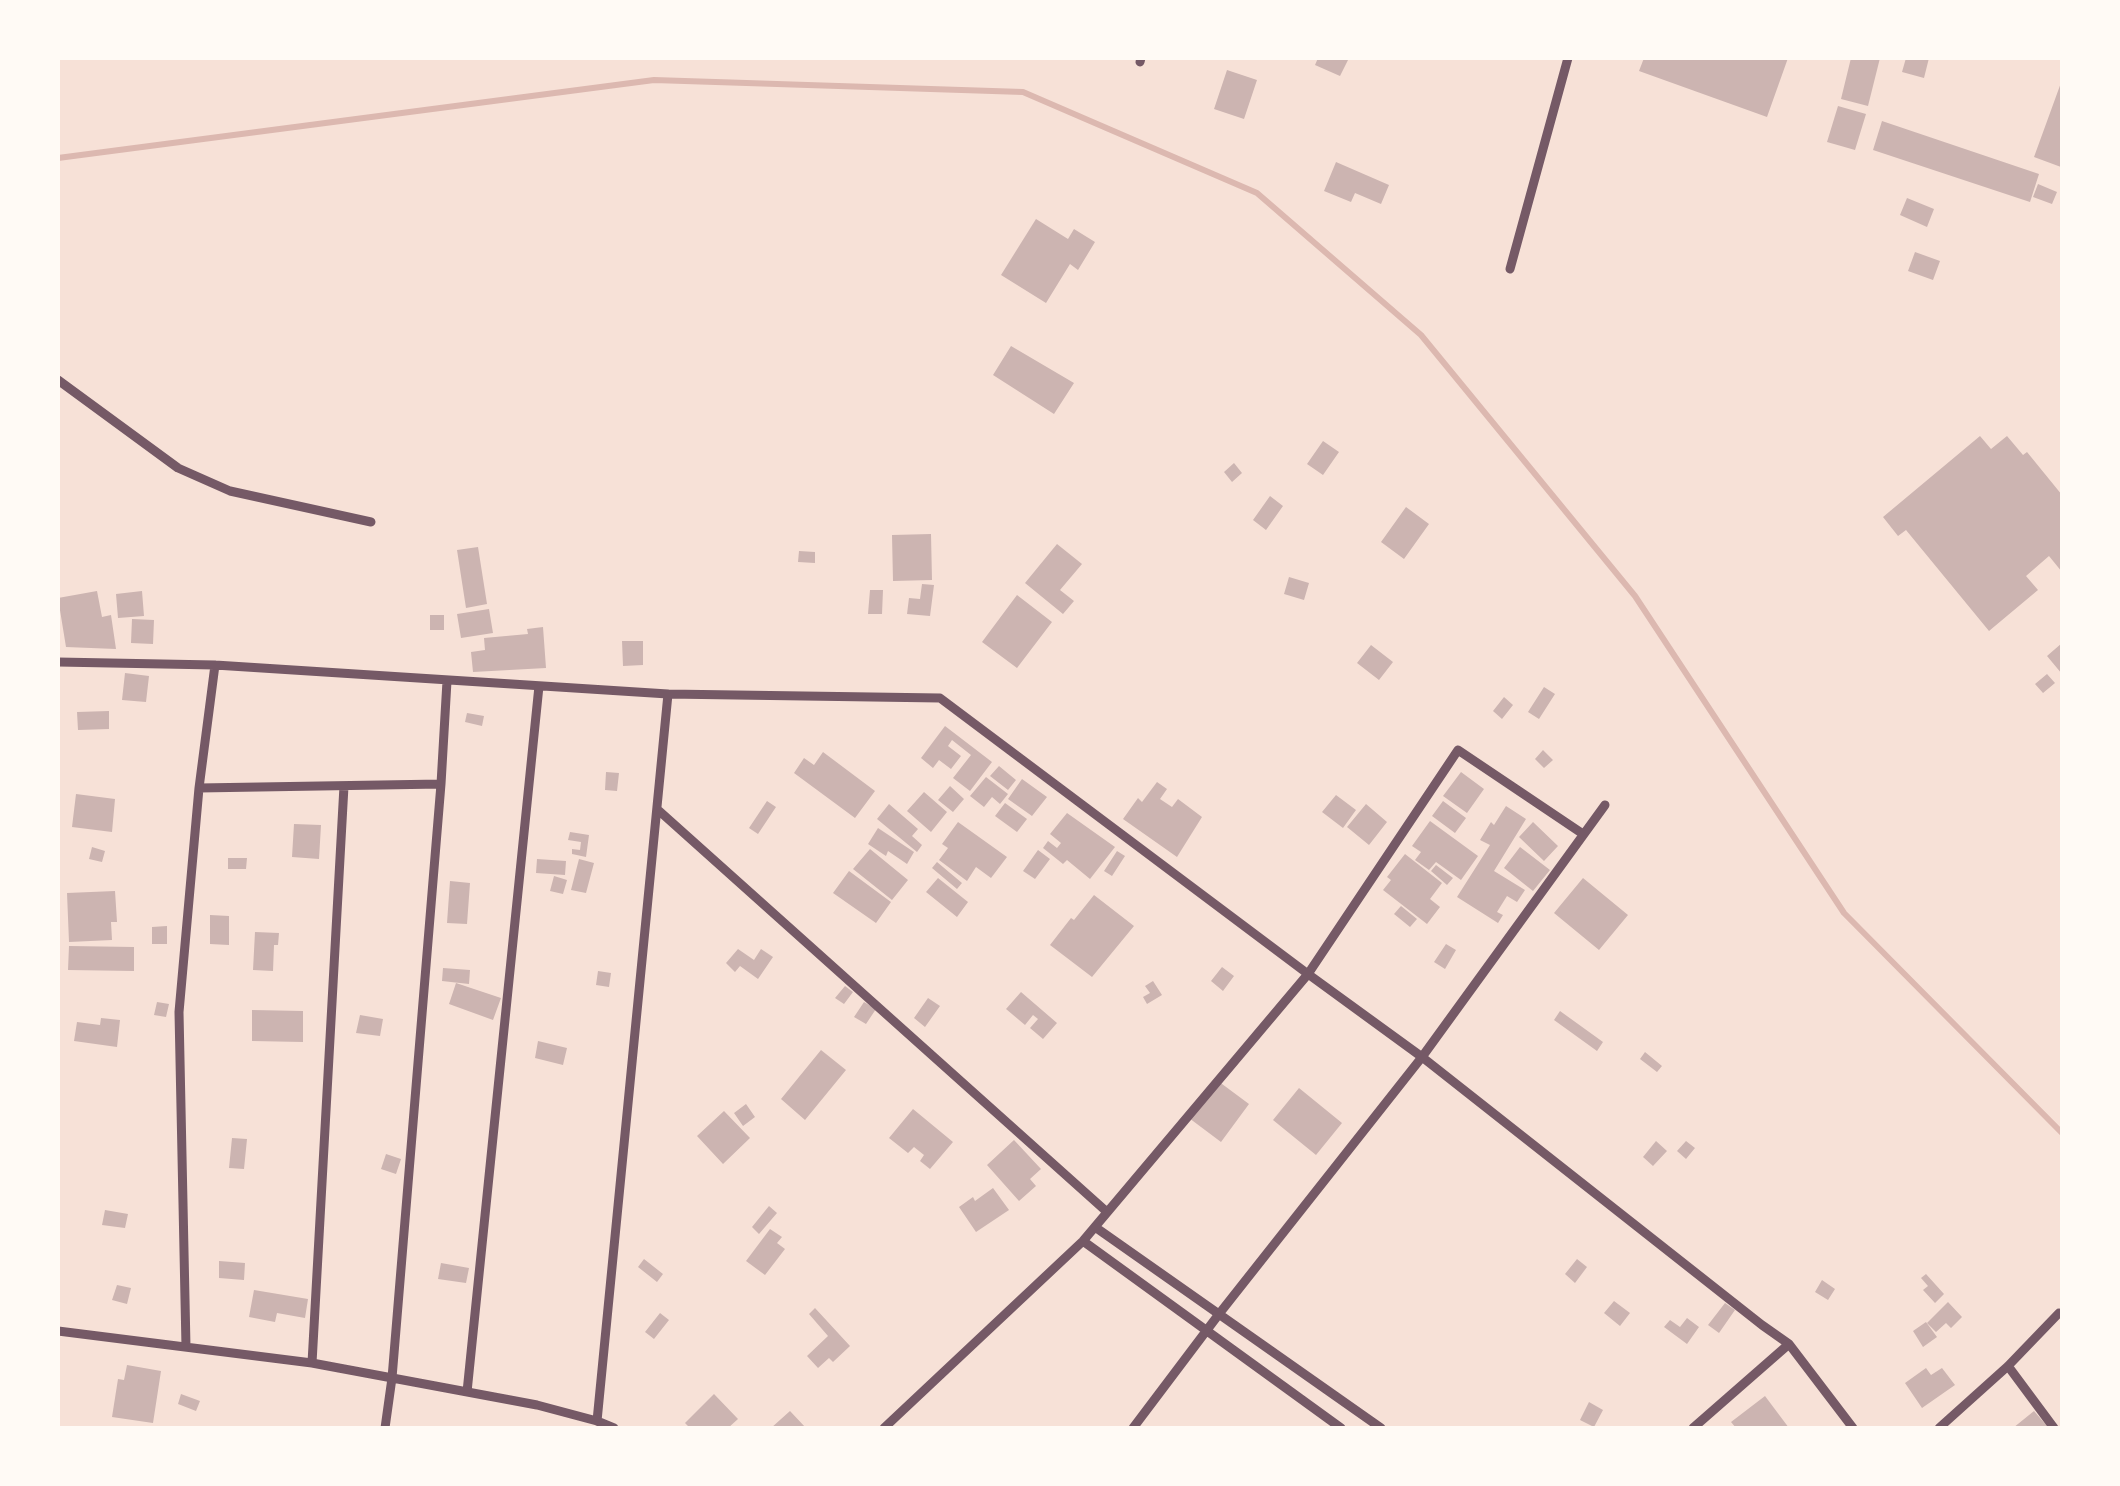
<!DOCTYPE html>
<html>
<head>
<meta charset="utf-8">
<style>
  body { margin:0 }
  #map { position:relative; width:2120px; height:1486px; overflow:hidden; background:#f7e1d7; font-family:Cabin,sans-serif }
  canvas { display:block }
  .frame { position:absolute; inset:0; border:60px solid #fffaf5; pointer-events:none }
</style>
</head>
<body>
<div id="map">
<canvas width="2120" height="1486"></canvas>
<div class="frame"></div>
</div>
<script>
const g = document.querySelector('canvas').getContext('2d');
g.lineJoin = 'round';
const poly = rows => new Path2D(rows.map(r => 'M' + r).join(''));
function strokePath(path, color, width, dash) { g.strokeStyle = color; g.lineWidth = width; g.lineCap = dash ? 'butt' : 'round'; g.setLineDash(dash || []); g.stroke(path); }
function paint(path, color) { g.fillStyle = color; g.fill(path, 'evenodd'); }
const stream = poly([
  [58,158,654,80,1023,92,1257,193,1421,335,1635,596,1844,913,2062,1133]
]);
const building = poly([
  [1318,58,1349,58,1340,76,1315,65],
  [1644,58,1788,58,1767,117,1639,71],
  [1851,58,1880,58,1868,106,1841,99],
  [1906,58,1929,58,1924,78,1902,72],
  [1227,70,1257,80,1244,119,1214,109],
  [2062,80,2062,162,2061,167,2034,157],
  [1838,106,1866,114,1855,150,1827,142],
  [1882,121,2039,174,2030,202,1873,150],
  [1336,162,1389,185,1381,204,1355,193,1351,202,1324,191],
  [2038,184,2057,192,2052,204,2033,197],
  [1907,198,1934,209,1927,227,1900,215],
  [1036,219,1068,239,1074,229,1095,242,1078,270,1070,264,1046,303,1001,275],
  [1915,252,1940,261,1933,280,1908,271],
  [1011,346,1074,383,1054,414,993,375],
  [1980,436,1991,449,2007,436,2023,455,2027,452,2062,495,2062,572,2049,556,2026,576,2038,590,1989,631,1906,530,1898,536,1883,517],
  [1323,441,1339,452,1323,475,1307,464],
  [1234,463,1242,473,1232,482,1224,472],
  [1270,496,1283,506,1266,530,1253,520],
  [1406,507,1429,524,1404,559,1381,542],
  [931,534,932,580,893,581,892,535],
  [1057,544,1082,564,1060,590,1074,601,1063,614,1025,583],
  [478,547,487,604,466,608,457,550],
  [799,551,815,552,815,563,798,562],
  [1289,577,1309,583,1304,600,1284,594],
  [922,584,934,585,930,616,907,614,909,598,920,599],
  [870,590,883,590,882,614,868,614],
  [97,591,102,617,111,615,116,649,66,647,58,598],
  [142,591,144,616,118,618,116,594],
  [1017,595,1052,622,1017,668,982,642],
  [489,609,493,633,461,638,457,614],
  [430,615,444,615,444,630,430,630],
  [132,619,154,620,153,644,131,643],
  [543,627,546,668,473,672,471,652,485,650,484,638,528,634,527,629],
  [622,641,643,641,643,665,623,666],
  [2062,643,2062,674,2047,656],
  [1371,645,1393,662,1379,680,1357,663],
  [125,673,149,676,146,702,122,700],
  [2047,674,2055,683,2043,693,2035,684],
  [1544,687,1555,694,1539,719,1528,712],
  [1504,697,1513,705,1502,719,1493,711],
  [109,711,109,729,78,730,77,712],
  [467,713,484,716,482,726,465,722],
  [945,726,992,762,970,791,953,778,971,755,952,740,948,746,961,756,951,769,939,760,933,768,921,758],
  [1543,750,1553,760,1544,768,1535,759],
  [823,752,875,791,855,818,794,773,804,758,814,765],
  [999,766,1016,780,1008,790,990,776],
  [606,772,619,773,617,791,605,790],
  [1461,772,1484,789,1467,813,1443,796],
  [986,777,1008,794,1000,804,992,797,984,807,970,796],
  [1022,779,1047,797,1032,816,1008,799],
  [1157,782,1167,789,1160,799,1172,807,1178,799,1202,817,1177,857,1123,819,1138,798,1142,802],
  [950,786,964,799,953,812,938,800],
  [924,792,947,812,931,832,907,811],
  [76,794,115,799,112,832,72,827],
  [1336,795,1356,810,1343,828,1322,812],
  [767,801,776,807,758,834,749,828],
  [1443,801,1466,818,1455,833,1432,816],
  [1005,803,1027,819,1017,832,995,816],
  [889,804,918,829,912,836,922,845,917,852,877,819],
  [1366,804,1387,822,1369,845,1347,827],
  [1506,806,1526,819,1494,871,1525,890,1517,902,1507,896,1497,912,1503,915,1498,923,1457,897,1490,845,1480,840,1491,822,1494,825],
  [1067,813,1115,847,1090,879,1067,860,1063,864,1043,848,1048,841,1057,848,1061,843,1050,834],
  [1430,821,1478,856,1461,880,1436,862,1429,870,1415,860,1421,852,1412,846],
  [958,822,1007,857,991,878,976,867,967,881,939,860,948,848,942,844],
  [1533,822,1558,846,1544,861,1519,837],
  [294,824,321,825,319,859,292,857],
  [878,828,914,852,907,864,888,851,886,856,868,844],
  [570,832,589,835,586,857,572,854,572,849,580,850,581,842,568,840],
  [92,847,105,851,102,862,89,859],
  [1520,847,1550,870,1533,891,1504,868],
  [870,849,908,880,892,900,853,869],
  [1038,850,1050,859,1035,879,1023,871],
  [1117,851,1125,856,1112,876,1104,871],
  [1405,854,1442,883,1430,899,1440,907,1427,924,1383,890,1391,880,1387,877],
  [228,858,247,858,246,869,228,869],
  [537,859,566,861,565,875,536,873],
  [579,859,594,863,586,893,571,890],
  [937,862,962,883,957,889,932,868],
  [1436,865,1453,878,1447,885,1431,871],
  [849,871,891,902,876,923,833,893],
  [554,876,567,880,563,894,550,891],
  [938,878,968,902,957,917,926,892],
  [1583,878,1628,915,1599,950,1554,913],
  [450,881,470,883,467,924,447,923],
  [115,891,117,922,111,922,112,940,69,942,67,893],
  [1094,895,1134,926,1092,977,1050,945,1071,918,1074,920],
  [1401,906,1417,919,1410,927,1394,914],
  [210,915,229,916,229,945,210,944],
  [167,926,167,944,152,944,152,927],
  [255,932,279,933,278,945,274,945,273,971,253,970],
  [1446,944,1456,950,1445,969,1434,962],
  [69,946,134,947,134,971,68,970],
  [738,949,754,960,761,949,773,957,758,979,740,966,735,972,726,963],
  [1222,967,1234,976,1223,991,1211,981],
  [443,968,470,970,469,984,442,981],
  [598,971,611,973,609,987,596,985],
  [1153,981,1162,995,1147,1004,1143,997,1150,993,1145,986],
  [456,983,501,998,493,1020,449,1004],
  [845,986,853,992,844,1004,835,998],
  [1021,992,1057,1023,1043,1039,1030,1028,1038,1019,1033,1015,1025,1025,1006,1009],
  [928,998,940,1006,925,1027,914,1018],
  [157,1002,169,1004,166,1017,154,1015],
  [864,1002,876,1009,866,1024,854,1017],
  [252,1010,303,1011,303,1042,252,1041],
  [1560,1011,1603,1042,1597,1051,1554,1020],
  [360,1015,383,1019,380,1036,356,1033],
  [101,1018,120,1020,117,1047,74,1041,77,1022,100,1025],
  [538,1041,567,1048,563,1065,535,1058],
  [821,1050,846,1070,805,1120,781,1099],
  [1645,1052,1662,1066,1657,1072,1640,1059],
  [1218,1081,1249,1104,1221,1142,1189,1118],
  [1299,1088,1342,1123,1316,1155,1273,1120],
  [746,1104,755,1117,743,1126,734,1113],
  [913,1109,953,1142,930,1169,920,1161,924,1155,914,1147,908,1153,889,1138],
  [724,1111,750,1138,723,1164,697,1136],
  [232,1138,247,1139,244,1169,229,1168],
  [1014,1140,1041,1169,1030,1179,1036,1186,1019,1201,987,1165],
  [1656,1141,1667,1151,1653,1166,1643,1157],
  [1686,1141,1695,1148,1686,1159,1677,1151],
  [386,1154,401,1159,396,1174,381,1169],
  [993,1188,1009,1210,976,1232,959,1207,973,1197,975,1201],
  [769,1206,777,1213,759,1234,752,1227],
  [105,1210,128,1214,125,1228,102,1225],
  [770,1229,782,1237,777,1243,785,1249,765,1275,746,1261],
  [644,1259,663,1274,657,1282,638,1267],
  [1577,1259,1587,1267,1575,1283,1565,1274],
  [219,1261,245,1263,244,1280,219,1278],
  [441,1263,469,1268,466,1283,438,1279],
  [1926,1274,1944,1294,1935,1303,1923,1290,1928,1286,1921,1278],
  [1822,1280,1835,1289,1828,1300,1815,1292],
  [117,1285,131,1288,127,1304,112,1300],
  [254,1290,308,1299,305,1318,277,1313,275,1322,249,1317],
  [1614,1301,1630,1313,1620,1326,1604,1313],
  [1948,1302,1962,1317,1951,1328,1946,1323,1936,1332,1927,1323],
  [1725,1303,1735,1310,1719,1333,1708,1325],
  [815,1308,850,1346,833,1362,829,1358,818,1368,807,1356,828,1336,809,1314],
  [660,1313,669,1320,654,1339,645,1332],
  [1687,1318,1699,1327,1687,1344,1664,1327,1670,1320,1680,1327],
  [1926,1322,1937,1337,1923,1347,1913,1331],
  [127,1365,161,1371,153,1423,112,1417,118,1379,124,1380],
  [1926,1368,1931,1375,1942,1368,1955,1385,1922,1408,1905,1383],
  [181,1394,200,1401,196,1411,178,1404],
  [714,1394,738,1419,728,1428,690,1428,685,1423],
  [1765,1396,1789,1428,1736,1428,1731,1422],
  [1589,1402,1603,1410,1594,1427,1580,1420],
  [790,1411,806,1428,771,1428],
  [2034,1411,2047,1426,2043,1428,2013,1428]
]);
const minor = poly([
  [1140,62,1141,58],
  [1510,269,1568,58],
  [58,380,178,468,230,491,371,522],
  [58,662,215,665,668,694,940,698,1308,974,1422,1057,1762,1325,1789,1344,1853,1428],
  [199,788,441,784],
  [657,809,1107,1212],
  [1095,1227,1381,1428],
  [1083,1241,1341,1428],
  [58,1331,312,1363,537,1405,597,1421,614,1428],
  [186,1347,179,1012,199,788,215,665],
  [312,1363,344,786],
  [2008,1366,2054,1428],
  [467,1392,539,686],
  [597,1421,668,694],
  [385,1428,392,1378,441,784,447,681],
  [884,1428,1083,1241,1308,974,1458,750,1583,834],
  [1133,1428,1219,1314,1422,1057,1605,805],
  [1693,1428,1789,1344],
  [1939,1428,2008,1366,2059,1313]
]);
strokePath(stream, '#dcb8b0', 6);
paint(building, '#ccb4b1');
strokePath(minor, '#755966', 9);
</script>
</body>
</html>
